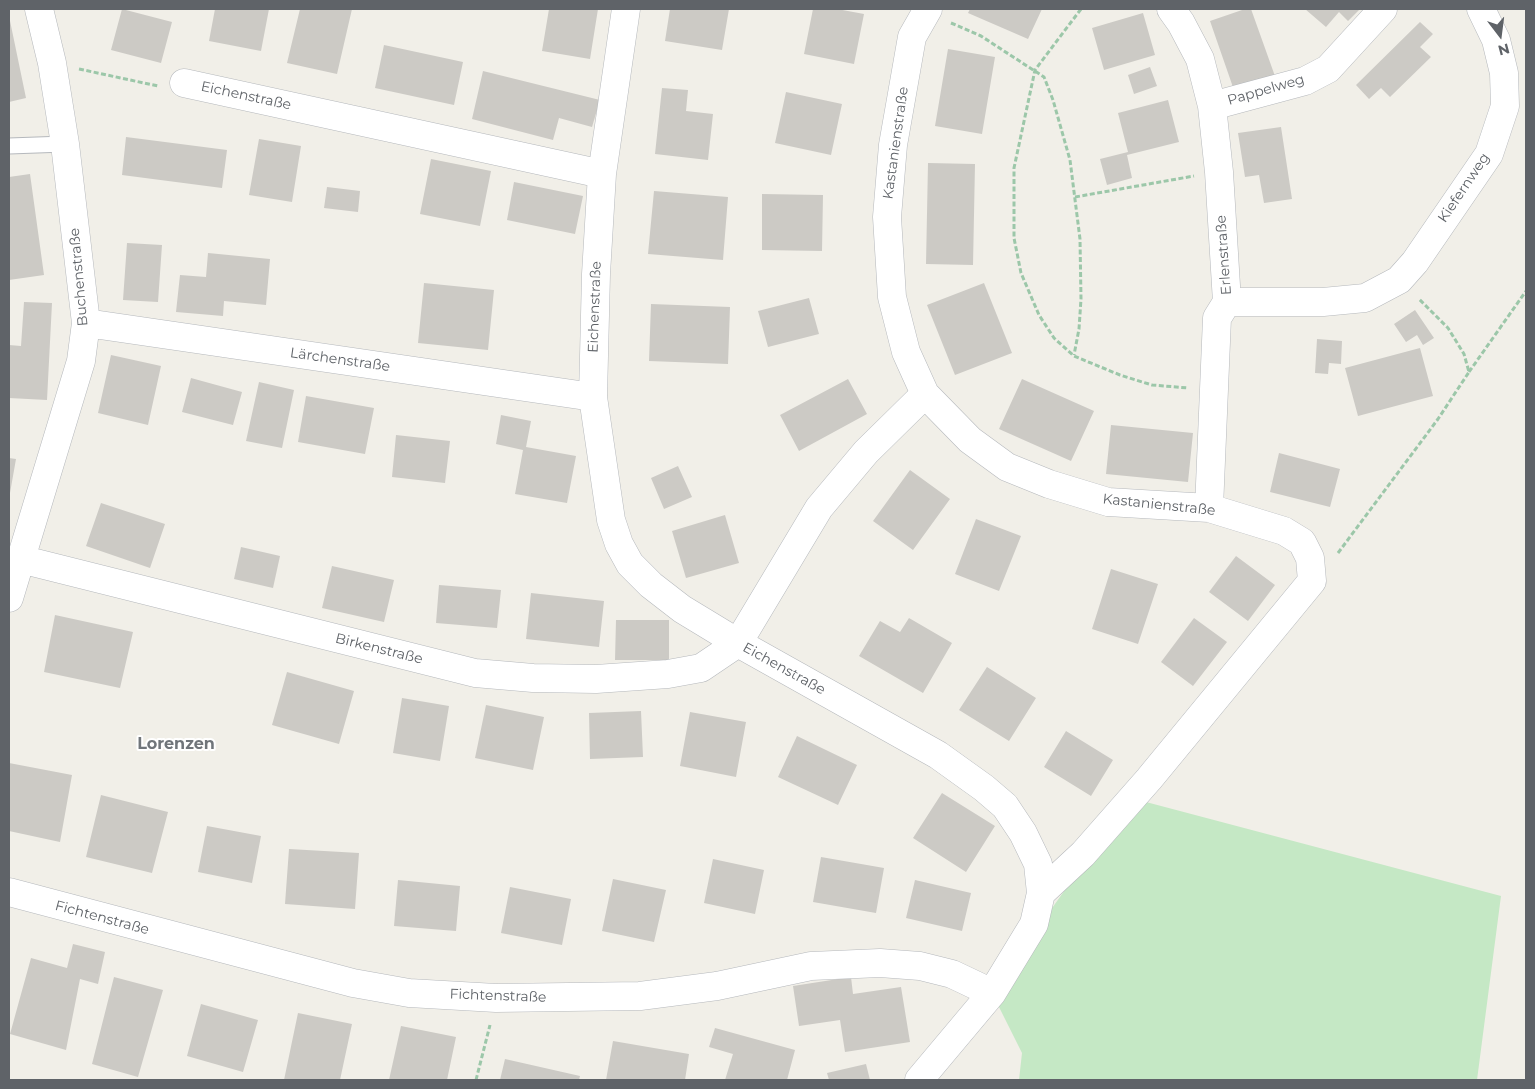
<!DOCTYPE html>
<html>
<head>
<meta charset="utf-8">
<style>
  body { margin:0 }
  #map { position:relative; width:1535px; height:1089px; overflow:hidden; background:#f1efe8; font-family:Montserrat,sans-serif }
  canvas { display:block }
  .frame { position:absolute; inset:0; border:10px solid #5f6368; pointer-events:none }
  .north { position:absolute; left:1475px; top:10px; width:50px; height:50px; -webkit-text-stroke:4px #fff; paint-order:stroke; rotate:165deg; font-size:14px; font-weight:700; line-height:20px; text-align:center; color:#5f6368 }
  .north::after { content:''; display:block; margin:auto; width:18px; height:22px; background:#5f6368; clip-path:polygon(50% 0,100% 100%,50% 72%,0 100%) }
</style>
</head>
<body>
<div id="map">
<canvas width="1535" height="1089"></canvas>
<div class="frame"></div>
<div class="north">N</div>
</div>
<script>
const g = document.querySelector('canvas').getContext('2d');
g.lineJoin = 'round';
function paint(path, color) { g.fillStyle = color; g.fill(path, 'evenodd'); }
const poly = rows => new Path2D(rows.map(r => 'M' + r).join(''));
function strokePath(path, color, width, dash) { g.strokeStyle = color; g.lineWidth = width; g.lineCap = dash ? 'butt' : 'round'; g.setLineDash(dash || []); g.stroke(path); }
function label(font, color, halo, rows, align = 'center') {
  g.font = font + ' Montserrat,sans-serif'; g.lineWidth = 4; g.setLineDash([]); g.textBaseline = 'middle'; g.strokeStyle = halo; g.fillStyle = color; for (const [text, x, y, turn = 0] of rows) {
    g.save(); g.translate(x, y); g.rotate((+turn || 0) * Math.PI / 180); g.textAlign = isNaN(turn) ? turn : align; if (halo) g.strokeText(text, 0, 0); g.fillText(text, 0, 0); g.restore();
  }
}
const green = poly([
  [1146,802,1501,896,1477,1080,1019,1080,1022,1053,992,993,1067,887]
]);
const building = poly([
  [122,9,172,22,161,63,111,50],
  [215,9,269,9,261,51,209,41],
  [300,9,352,9,337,74,287,63],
  [549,9,598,9,590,59,542,51],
  [670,9,729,9,722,50,665,41],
  [813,9,837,9,864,14,854,64,804,54],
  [970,9,1042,9,1028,39,968,13],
  [1245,9,1251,9,1276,79,1235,93,1210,21],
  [1305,9,1360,9,1348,21,1339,12,1326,27],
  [1143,13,1155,55,1104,70,1092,28],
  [9,16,26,98,9,102],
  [1420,22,1433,34,1420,47,1431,57,1390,97,1381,88,1369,99,1356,85],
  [384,45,463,62,454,105,375,88],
  [948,49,995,57,982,134,935,126],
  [1150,67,1157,86,1134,94,1128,75],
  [483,71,600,100,592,127,559,118,553,140,472,119],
  [662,88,688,90,686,111,713,114,708,160,655,154],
  [786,92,842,104,831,155,775,143],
  [1168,100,1179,142,1127,155,1132,178,1107,185,1100,159,1128,152,1118,113],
  [1281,127,1292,199,1264,203,1259,175,1245,177,1238,133],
  [126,137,227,150,222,188,122,175],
  [259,139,301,146,292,202,249,195],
  [431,159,491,171,480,226,420,214],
  [928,163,975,164,973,265,926,264],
  [30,174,44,275,9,280,9,177],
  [514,182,583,196,575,234,507,220],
  [327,187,360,191,358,212,324,208],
  [654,191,728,197,723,260,648,254],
  [762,194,823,195,822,251,762,250],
  [127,243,162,245,158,302,123,300],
  [208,253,270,259,266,305,224,301,223,316,176,312,180,275,206,277],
  [424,283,494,290,488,350,418,343],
  [984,283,1012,353,955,375,927,305],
  [809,298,819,334,768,347,758,311],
  [24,302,52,303,47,400,9,398,9,345,21,346],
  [651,304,730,307,728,364,649,361],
  [1415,310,1434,338,1423,345,1417,335,1406,342,1394,324],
  [1317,339,1342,341,1341,364,1329,363,1328,374,1315,373],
  [1420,348,1433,396,1358,416,1345,368],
  [111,355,161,366,148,425,98,413],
  [191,378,242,392,233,425,182,412],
  [848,379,867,414,799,451,780,415],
  [1022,379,1094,411,1071,461,999,429],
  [259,382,294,390,282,448,246,441],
  [306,396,374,408,365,454,298,442],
  [501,415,531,421,526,447,576,456,567,503,515,494,523,450,496,444],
  [1111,425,1193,433,1188,482,1106,474],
  [396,435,450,441,445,483,392,477],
  [1279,453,1340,469,1330,507,1270,492],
  [9,458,16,459,10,493,9,492],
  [678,466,692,497,664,509,651,478],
  [910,470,950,499,913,550,873,521],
  [101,503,165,524,150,568,86,546],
  [725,515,739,563,686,578,672,531],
  [976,519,1021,536,999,591,955,574],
  [241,547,280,556,273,588,234,579],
  [1236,556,1275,585,1248,621,1209,592],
  [332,566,394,580,384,622,322,608],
  [1111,569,1158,584,1138,644,1092,629],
  [439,585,501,590,497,628,436,623],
  [531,593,604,601,599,647,526,639],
  [55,615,133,632,120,688,44,672],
  [909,618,952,643,923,693,859,656,880,621,900,632],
  [1194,618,1227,642,1193,686,1161,662],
  [616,620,669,620,669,660,615,660],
  [987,667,1036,698,1009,741,959,710],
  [287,672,354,691,339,744,272,725],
  [402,698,449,706,440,761,393,753],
  [486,705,544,717,533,770,475,758],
  [641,711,643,757,590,759,589,713],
  [690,712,746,722,736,777,680,766],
  [1066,731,1113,760,1091,796,1044,767],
  [797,736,857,765,838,805,778,777],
  [9,763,72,775,60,842,9,831],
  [942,793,995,826,966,872,913,838],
  [101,795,168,812,152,873,86,857],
  [207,826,261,836,252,883,198,872],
  [289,849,359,853,355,909,285,904],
  [821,857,884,868,876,913,813,902],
  [713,859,764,870,755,914,704,903],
  [613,879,666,890,654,942,602,931],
  [398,880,460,886,456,931,394,926],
  [915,880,971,893,962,931,906,918],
  [510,887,571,899,562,945,501,933],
  [73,944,105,952,98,984,80,979,66,1050,10,1034,31,958,67,968],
  [114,977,163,990,138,1077,92,1064],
  [851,977,853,994,901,987,910,1042,845,1052,840,1020,799,1026,793,986],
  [201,1004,258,1020,243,1072,187,1056],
  [298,1013,352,1024,340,1080,284,1080],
  [401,1026,456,1037,447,1080,389,1080],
  [715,1028,795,1050,787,1080,725,1080,733,1054,709,1047],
  [613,1041,689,1054,685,1080,606,1080],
  [505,1059,580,1076,579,1080,500,1080],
  [866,1064,870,1080,829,1080,827,1073]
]);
const path = poly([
  [1081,9,1035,70,1014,168,1014,238,1021,273,1039,315,1054,338,1074,356,1120,375,1152,385,1188,388],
  [951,23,981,36,1044,77,1053,100,1070,160,1080,239,1081,299,1079,329,1074,355],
  [79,69,158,86],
  [1075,197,1194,176],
  [1469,372,1526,291],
  [1338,553,1438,419,1469,372,1464,354,1448,328,1419,299],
  [476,1080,490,1025]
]);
const lane = poly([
  [9,146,65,144]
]);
const street = poly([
  [626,9,602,174,596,274,593,397,611,520,619,544,630,564,651,585,682,609,738,643,938,755,984,788,1005,806,1023,833,1038,864,1041,893,1034,924,992,993,919,1080],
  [928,9,912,37,893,145,887,217,892,297,906,352,925,394,970,440,1007,467,1049,484,1108,502,1209,508,1284,531,1302,542,1310,558,1312,581,1149,779,1083,854,1041,893],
  [1171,9,1181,23,1200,59,1212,106,1219,172,1227,302,1217,318,1209,508],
  [184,83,602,174],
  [1212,106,1305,81,1328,69,1383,9],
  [1227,302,1323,302,1365,298,1399,280,1415,262,1489,154,1505,106,1504,73,1496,40,1481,9],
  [86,323,593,397],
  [20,559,475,673,533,678,596,679,668,674,701,668,738,643,819,508,866,452,925,394],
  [9,598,81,361,86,323,65,144,52,63,39,9],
  [9,892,353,983,409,993,496,998,640,996,717,986,811,966,880,963,920,966,952,974,992,993]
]);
const streetNames = [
  ["Pappelweg",1266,90,-16],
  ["Eichenstraße",246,96,12],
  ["Kastanienstraße",896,143,-82],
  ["Kiefernweg",1464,188,-56],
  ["Erlenstraße",1224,255,-94],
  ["Buchenstraße",79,277,-95],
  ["Eichenstraße",595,307,-88],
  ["Lärchenstraße",340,360,8],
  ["Kastanienstraße",1159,505,6],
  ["Birkenstraße",379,649,14],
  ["Eichenstraße",784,669,29],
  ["Fichtenstraße",102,918,15],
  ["Fichtenstraße",498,996,2]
];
const quarterNames = [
  ["Lorenzen",176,744]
];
paint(green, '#c5e8c5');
paint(building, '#cccac5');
strokePath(lane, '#b5b8bc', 17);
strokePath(street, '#b5b8bc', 29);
strokePath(path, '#9cc7a9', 3, [5, 2.5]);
strokePath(lane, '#fff', 15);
strokePath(street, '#fff', 28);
label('14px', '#5f6368', '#fff', streetNames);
label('bold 16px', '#70757a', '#fff', quarterNames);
</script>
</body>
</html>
